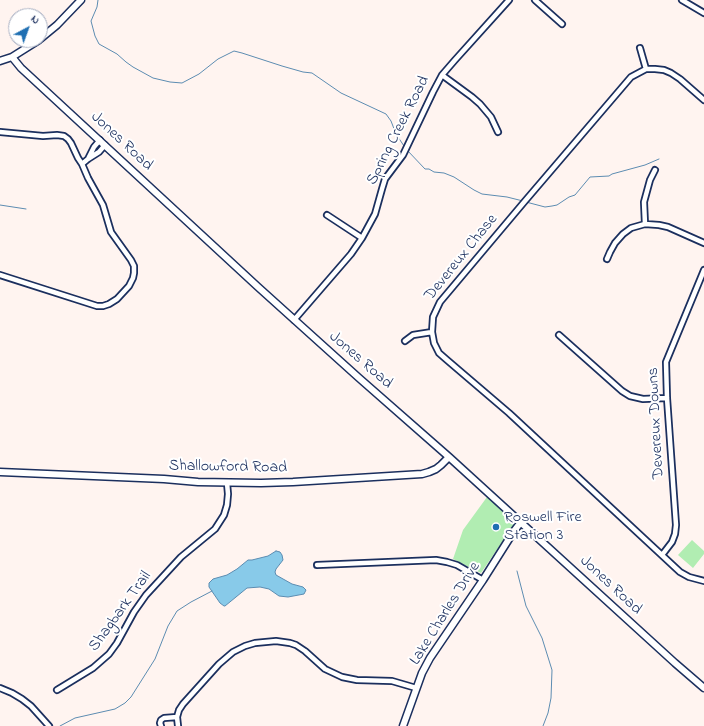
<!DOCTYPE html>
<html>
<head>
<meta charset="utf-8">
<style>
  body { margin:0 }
  #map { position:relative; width:704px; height:726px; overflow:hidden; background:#fff4f0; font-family:"Indie Flower",sans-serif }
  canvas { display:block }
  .north { position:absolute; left:8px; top:8px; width:40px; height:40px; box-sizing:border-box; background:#fff; border:1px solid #a4acbf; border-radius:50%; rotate:41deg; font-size:11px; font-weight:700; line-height:16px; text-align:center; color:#1b2f5e }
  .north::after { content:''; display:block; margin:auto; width:14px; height:18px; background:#1f6fb2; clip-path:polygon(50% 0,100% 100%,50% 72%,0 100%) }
</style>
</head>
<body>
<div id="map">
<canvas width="704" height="726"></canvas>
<div class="north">N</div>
</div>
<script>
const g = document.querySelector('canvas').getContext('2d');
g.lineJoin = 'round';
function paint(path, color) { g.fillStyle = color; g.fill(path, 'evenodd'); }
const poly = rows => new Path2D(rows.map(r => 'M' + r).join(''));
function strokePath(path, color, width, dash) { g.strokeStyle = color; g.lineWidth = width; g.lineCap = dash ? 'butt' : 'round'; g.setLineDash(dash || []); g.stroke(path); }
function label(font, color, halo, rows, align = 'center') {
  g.font = font + ' "Indie Flower",sans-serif'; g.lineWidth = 4; g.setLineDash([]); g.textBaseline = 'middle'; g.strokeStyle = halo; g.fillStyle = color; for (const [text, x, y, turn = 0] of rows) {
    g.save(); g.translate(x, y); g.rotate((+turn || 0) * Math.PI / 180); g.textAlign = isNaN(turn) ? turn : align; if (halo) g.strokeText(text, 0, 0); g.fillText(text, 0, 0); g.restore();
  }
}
const green = poly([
  [487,497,515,523,481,573,453,559,463,530],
  [692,540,704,551,704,554,693,568,678,555]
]);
const water = poly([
  [276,551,280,552,282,555,283,560,276,569,275,572,276,575,292,584,303,587,306,590,304,594,288,597,279,596,269,589,260,587,247,588,225,606,224,606,220,603,209,587,209,583,213,579,227,575,237,569,248,560,252,560,268,556,276,551]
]);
const stream = poly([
  [98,0,97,7,91,21,95,36,99,44,117,54,126,62,133,67,153,78,170,82,182,83,199,74,218,59,234,51,242,53,282,66,303,72,312,73,341,93,386,114,391,121,396,134,404,146],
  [407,150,425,169,429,169,434,172,444,173,454,177,474,190,482,194,507,197,523,201],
  [526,202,545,207,552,206,557,205,569,197,575,195,590,177,609,176,612,174,645,165,659,159],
  [0,205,26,209],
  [517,571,526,606,542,638,552,670,551,698,548,713,543,726],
  [60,726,75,718,115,709,125,703,131,697,155,659,168,626,177,611,191,602,212,591]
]);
const street = poly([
  [535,0,562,24],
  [682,0,704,13],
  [640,48,646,69],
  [442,75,472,97,480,104,491,117,498,132],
  [704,100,680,79,671,73,664,70,655,69,646,69,631,77,525,201,440,302,433,317,432,332,434,343,439,353,447,360,509,413,680,572,689,577,704,581],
  [0,132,43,136,57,135,64,136,68,139,71,143,78,158,82,164,88,178,103,205,111,232,131,260,134,266,134,273,133,278,129,286,117,299,109,304,103,306,97,306,0,275],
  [88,159,94,147,100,140],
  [82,164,88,159,99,152,105,145],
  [327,215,362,238],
  [645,224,644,202,650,180,655,170],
  [607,259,610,252,615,243,623,234,631,228,645,224,659,225,668,227,704,243],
  [294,320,351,254,362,238,375,214,382,189,385,179,403,155,433,92,442,75,455,60,509,0],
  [559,335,622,391,630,396,643,399,667,398],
  [405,341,413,335,432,332],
  [662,555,672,542,675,534,676,525,667,398,666,362,704,270],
  [317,565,436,560,447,562,457,565,483,580],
  [0,688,12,693,22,699,31,706,49,726],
  [57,690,93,668,109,654,117,643,134,612,146,595,181,557,215,529,224,515,227,505,228,494,227,483],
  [161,726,160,723,161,720,164,718,177,717],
  [178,726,177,717,179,710,183,704,219,664,233,652,245,646,255,643,276,641,290,643,296,645,305,651,325,669,342,677,357,680,392,681,416,688]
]);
const secondary = poly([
  [40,39,57,25,81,0],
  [12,57,21,68,258,287,359,378,449,457,675,663,704,688],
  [0,61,12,57,39,40],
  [0,472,164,479,198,482,261,483,293,482,422,474,429,472,436,469,441,465,449,457],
  [403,726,422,673,430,658,483,580,514,531,521,522]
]);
const markers = [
  [496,527,4,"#1f6fb2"]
];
const streetNames = [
  ["Spring Creek Road",399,131,-63],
  ["Jones Road",121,142,43],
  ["Devereux Chase",462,258,-51],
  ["Jones Road",360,361,41],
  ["Devereux Downs",657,423,-93],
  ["Shallowford Road",228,468,1],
  ["Jones Road",610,586,43],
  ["Shagbark Trail",121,612,-54],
  ["Lake Charles Drive",446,614,-58]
];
const poiNames = [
  ["Roswell Fire",504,518],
  ["Station 3",504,536]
];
paint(green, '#b1edb2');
paint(water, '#88cae9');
strokePath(water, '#5c8cb1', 1);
strokePath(stream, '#5c8cb1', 1);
strokePath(street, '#1b2f5e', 8);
strokePath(secondary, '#1b2f5e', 9);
strokePath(street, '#fff', 4.5);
strokePath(secondary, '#fff', 6);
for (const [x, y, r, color] of markers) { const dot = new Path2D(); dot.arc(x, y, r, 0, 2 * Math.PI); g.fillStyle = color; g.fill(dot); strokePath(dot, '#fff', 1.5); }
label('16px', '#1b2f5e', '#fff', streetNames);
label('16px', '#1b2f5e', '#fff', poiNames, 'left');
</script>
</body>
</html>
